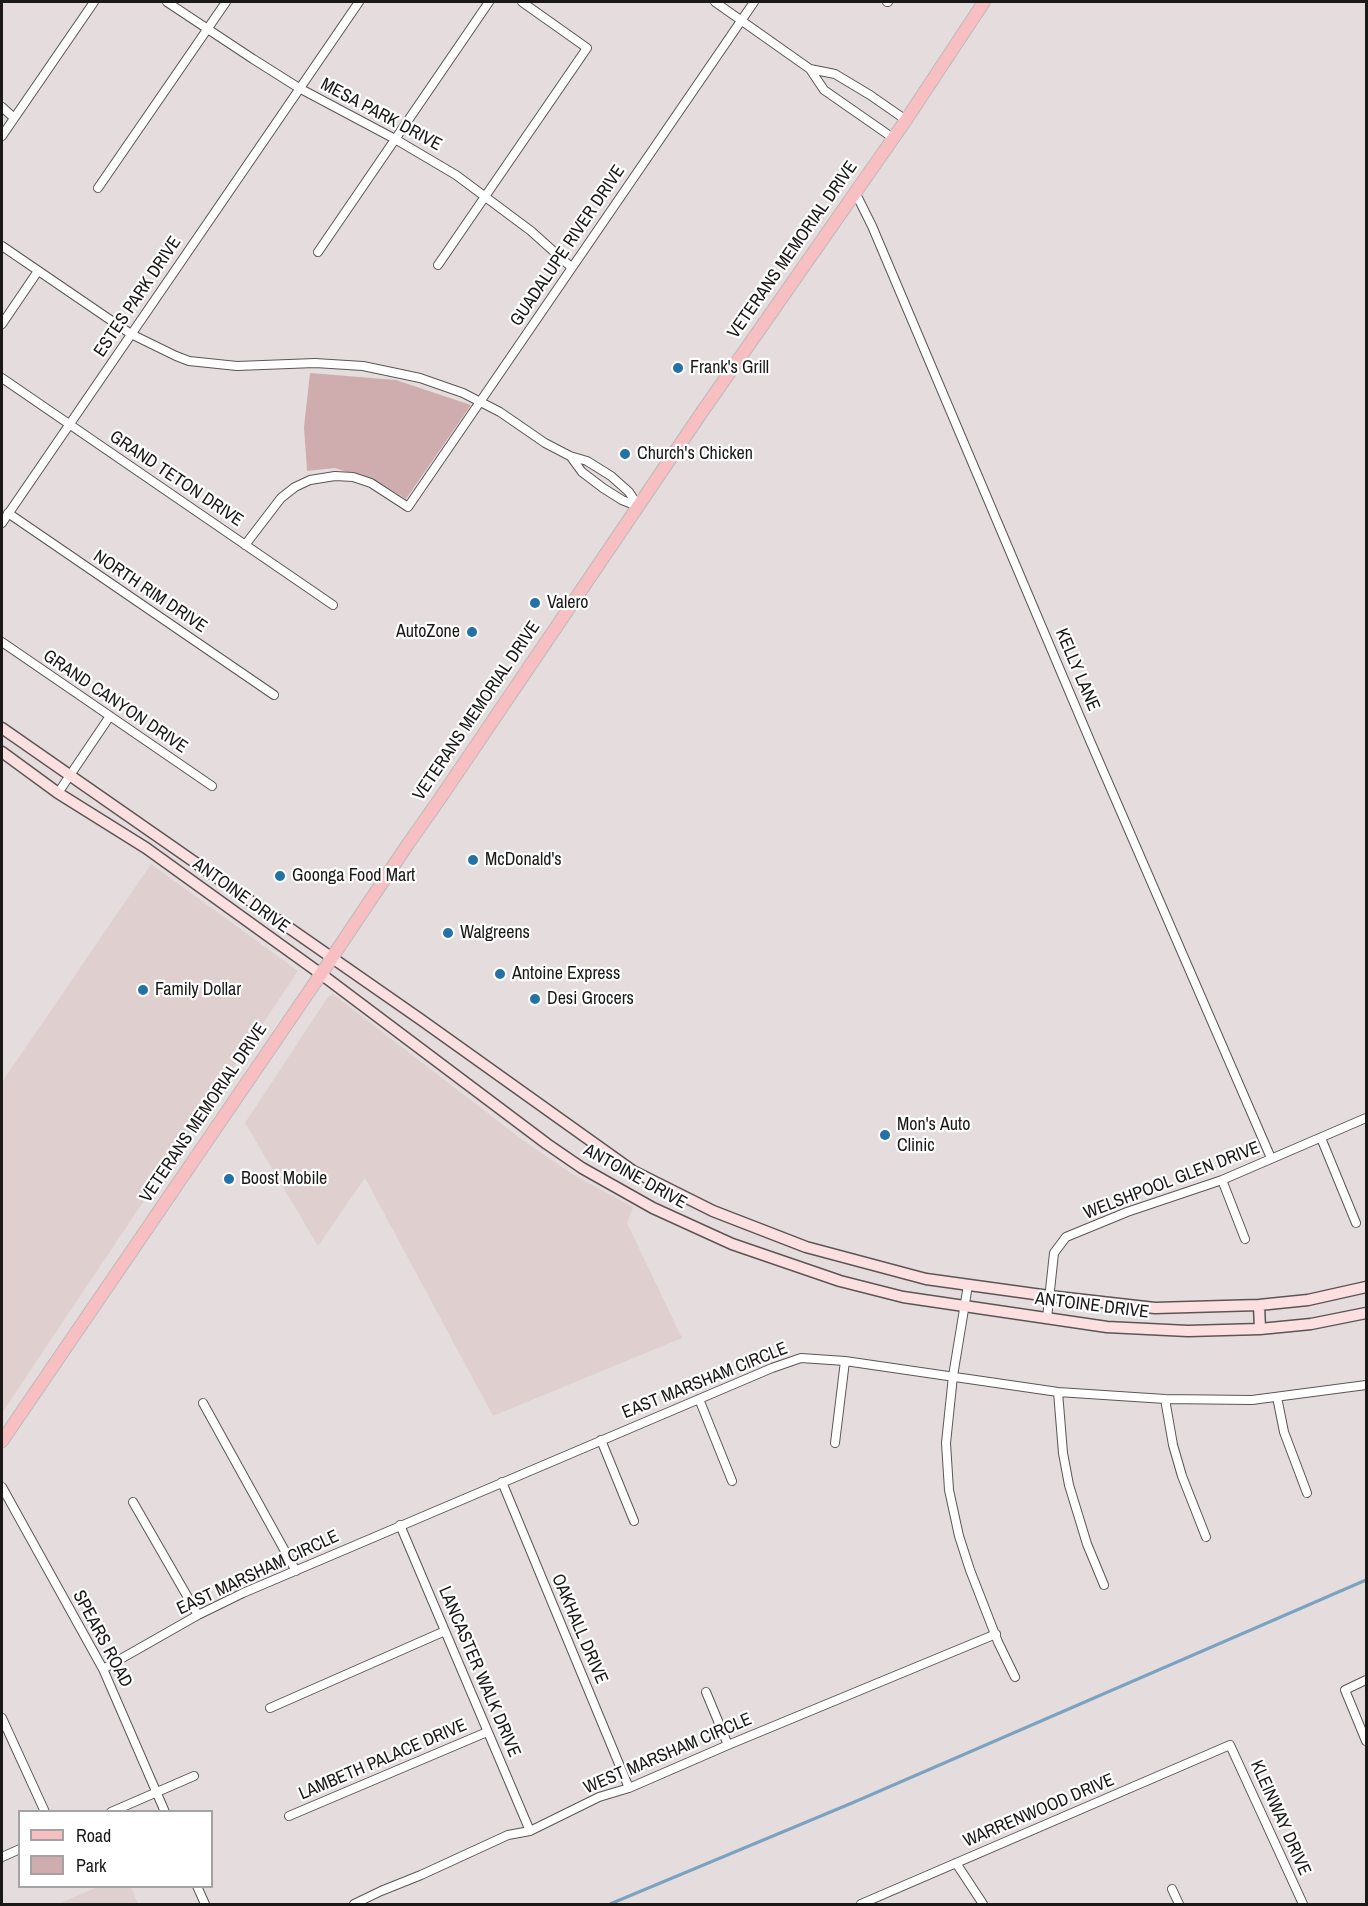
<!DOCTYPE html>
<html>
<head>
<meta charset="utf-8">
<style>
  body { margin:0 }
  #map { position:relative; width:1368px; height:1906px; overflow:hidden; background:#e5dddd; font-family:"Archivo Narrow",sans-serif }
  canvas { display:block }
  .frame { position:absolute; inset:0; border:3px solid #1b1818; pointer-events:none }
  .legend { position:absolute; left:18px; top:1810px; width:195px; height:78px; box-sizing:border-box; background:#fff; border:2px solid #a4a3a3; margin:0; padding:8px 10px; list-style:none; font-size:18px; color:#1b1818 }
  .legend li { display:flex; align-items:center; gap:12px; height:30px }
  .legend b { width:30px; border:2px solid #a4a3a3 }
</style>
</head>
<body>
<div id="map">
<canvas width="1368" height="1906"></canvas>
<div class="frame"></div>
<ul class="legend">
<li><b style="height:8px;background:#f8bfc2"></b>Road</li>
<li><b style="height:16px;background:#cfadae"></b>Park</li>
</ul>
</div>
<script>
const g = document.querySelector('canvas').getContext('2d');
g.lineJoin = 'round';
function paint(path, color) { g.fillStyle = color; g.fill(path, 'evenodd'); }
const poly = rows => new Path2D(rows.map(r => 'M' + r).join(''));
function strokePath(path, color, width, dash) { g.strokeStyle = color; g.lineWidth = width; g.lineCap = dash ? 'butt' : 'round'; g.setLineDash(dash || []); g.stroke(path); }
function label(font, color, halo, rows, align = 'center') {
  g.font = font + ' "Archivo Narrow",sans-serif'; g.lineWidth = 4.5; g.setLineDash([]); g.textBaseline = 'middle'; g.strokeStyle = halo; g.fillStyle = color; for (const [text, x, y, turn = 0] of rows) {
    g.save(); g.translate(x, y); g.rotate((+turn || 0) * Math.PI / 180); g.textAlign = isNaN(turn) ? turn : align; if (halo) g.strokeText(text, 0, 0); g.fillText(text, 0, 0); g.restore();
  }
}
const built = poly([
  [151,864,298,971,2,1413,2,1082],
  [333,994,520,1138,572,1174,633,1207,627,1223,682,1338,493,1416,365,1178,318,1246,245,1123,328,997],
  [100,1886,131,1887,138,1904,58,1904]
]);
const green = poly([
  [310,373,396,380,471,405,406,499,380,483,335,468,307,471,304,427]
]);
const stream = poly([
  [610,1904,852,1803,1366,1580]
]);
const street = poly([
  [167,2,253,59,299,88,395,139,456,175,531,231,571,267],
  [715,2,810,69,824,90,893,138],
  [887,2,888,2],
  [810,69,835,74,870,95,906,120],
  [2,107,14,118],
  [2,136,94,2],
  [98,188,226,2],
  [855,192,872,226,1091,743,1271,1158],
  [2,246,131,334,176,356,189,361,237,366,315,363,363,366,420,378,463,393,500,412,545,443,570,456,587,461,611,476,629,492,638,506],
  [318,252,489,2],
  [438,265,587,48,522,2],
  [2,324,38,271],
  [2,378,333,605],
  [571,457,582,472,603,488,622,500,637,506],
  [8,513,274,695],
  [2,523,359,2],
  [245,545,281,498,295,487,310,480,335,476,353,477,371,483,408,507,754,2],
  [2,642,212,786],
  [58,793,110,716],
  [1321,1138,1356,1223],
  [1222,1180,1245,1239],
  [968,1285,953,1376,946,1443,949,1490,959,1536,970,1570,998,1642,1015,1677],
  [1047,1318,1054,1253,1066,1237,1127,1212,1222,1180,1366,1118],
  [1058,1392,1063,1453,1069,1485,1087,1544,1104,1585],
  [1277,1397,1284,1432,1307,1493],
  [699,1399,732,1481],
  [1165,1399,1173,1445,1182,1476,1206,1537],
  [203,1403,296,1571],
  [601,1440,634,1521],
  [835,1443,845,1361],
  [502,1482,629,1788],
  [2,1487,103,1669,165,1812],
  [133,1502,198,1615],
  [400,1525,530,1831],
  [103,1669,198,1615,243,1593,772,1368,801,1358,845,1361,1058,1392,1165,1399,1252,1400,1366,1385],
  [1366,1680,1345,1690,1366,1741],
  [706,1692,728,1745],
  [270,1708,445,1631],
  [2,1718,45,1812],
  [111,1812,194,1776],
  [289,1816,487,1732],
  [2,1857,20,1849],
  [956,1863,983,1904],
  [197,1886,205,1904],
  [1172,1889,1179,1904],
  [354,1904,381,1891,421,1875,508,1835,530,1831,599,1797,629,1788,728,1745,996,1634],
  [861,1904,1230,1745,1303,1904]
]);
const secondary = poly([
  [2,728,420,1019,633,1171,713,1211,806,1247,926,1279,1049,1296,1155,1308,1259,1305,1308,1300,1366,1287],
  [2,752,58,793,146,848,321,974,547,1144,582,1168,653,1208,732,1244,840,1281,903,1297,1107,1327,1188,1331,1260,1329,1311,1324,1366,1313],
  [1259,1305,1260,1329]
]);
const primary = poly([
  [2,1441,321,974,408,844,439,800,702,412,906,120,984,2]
]);
const markers = [
  [678,368,6,"#2472a4"],
  [625,454,6,"#2472a4"],
  [535,603,6,"#2472a4"],
  [472,632,6,"#2472a4"],
  [473,860,6,"#2472a4"],
  [280,876,6,"#2472a4"],
  [448,933,6,"#2472a4"],
  [500,974,6,"#2472a4"],
  [143,990,6,"#2472a4"],
  [535,999,6,"#2472a4"],
  [885,1135,6,"#2472a4"],
  [229,1179,6,"#2472a4"]
];
const streetNames = [
  ["MESA PARK DRIVE",381,115,28],
  ["GUADALUPE RIVER DRIVE",568,246,-56],
  ["VETERANS MEMORIAL DRIVE",793,250,-55],
  ["ESTES PARK DRIVE",138,297,-56],
  ["GRAND TETON DRIVE",176,479,34],
  ["NORTH RIM DRIVE",150,592,34],
  ["KELLY LANE",1077,670,67],
  ["GRAND CANYON DRIVE",115,702,34],
  ["VETERANS MEMORIAL DRIVE",477,711,-56],
  ["ANTOINE DRIVE",241,896,36],
  ["VETERANS MEMORIAL DRIVE",204,1113,-56],
  ["ANTOINE DRIVE",635,1177,29],
  ["WELSHPOOL GLEN DRIVE",1172,1181,-21],
  ["ANTOINE DRIVE",1092,1306,7],
  ["EAST MARSHAM CIRCLE",705,1381,-22],
  ["EAST MARSHAM CIRCLE",258,1573,-25],
  ["OAKHALL DRIVE",579,1629,67],
  ["SPEARS ROAD",102,1639,62],
  ["LANCASTER WALK DRIVE",479,1672,67],
  ["WEST MARSHAM CIRCLE",668,1754,-23],
  ["LAMBETH PALACE DRIVE",383,1760,-23],
  ["WARRENWOOD DRIVE",1039,1811,-23],
  ["KLEINWAY DRIVE",1280,1818,66]
];
const poiNames = [
  ["Frank's Grill",690,368],
  ["Church's Chicken",637,454],
  ["Valero",547,603],
  ["AutoZone",460,632,"right"],
  ["McDonald's",485,860],
  ["Goonga Food Mart",292,876],
  ["Walgreens",460,933],
  ["Antoine Express",512,974],
  ["Family Dollar",155,990],
  ["Desi Grocers",547,999],
  ["Mon's Auto",897,1125],
  ["Clinic",897,1146],
  ["Boost Mobile",241,1179]
];
paint(built, '#e0cfcf');
paint(green, '#cfadae');
strokePath(stream, '#7ba2c1', 3);
strokePath(street, '#5c5555', 10);
strokePath(secondary, '#5c5555', 13);
strokePath(primary, '#bbbaba', 14);
strokePath(street, '#fff', 8);
strokePath(secondary, '#fcdfe1', 10);
strokePath(primary, '#f8bfc2', 12);
for (const [x, y, r, color] of markers) { const dot = new Path2D(); dot.arc(x, y, r, 0, 2 * Math.PI); g.fillStyle = color; g.fill(dot); strokePath(dot, '#fff', 2); }
label('18px', '#1b1818', '#fff', streetNames);
label('18px', '#1b1818', '#fff', poiNames, 'left');
</script>
</body>
</html>
